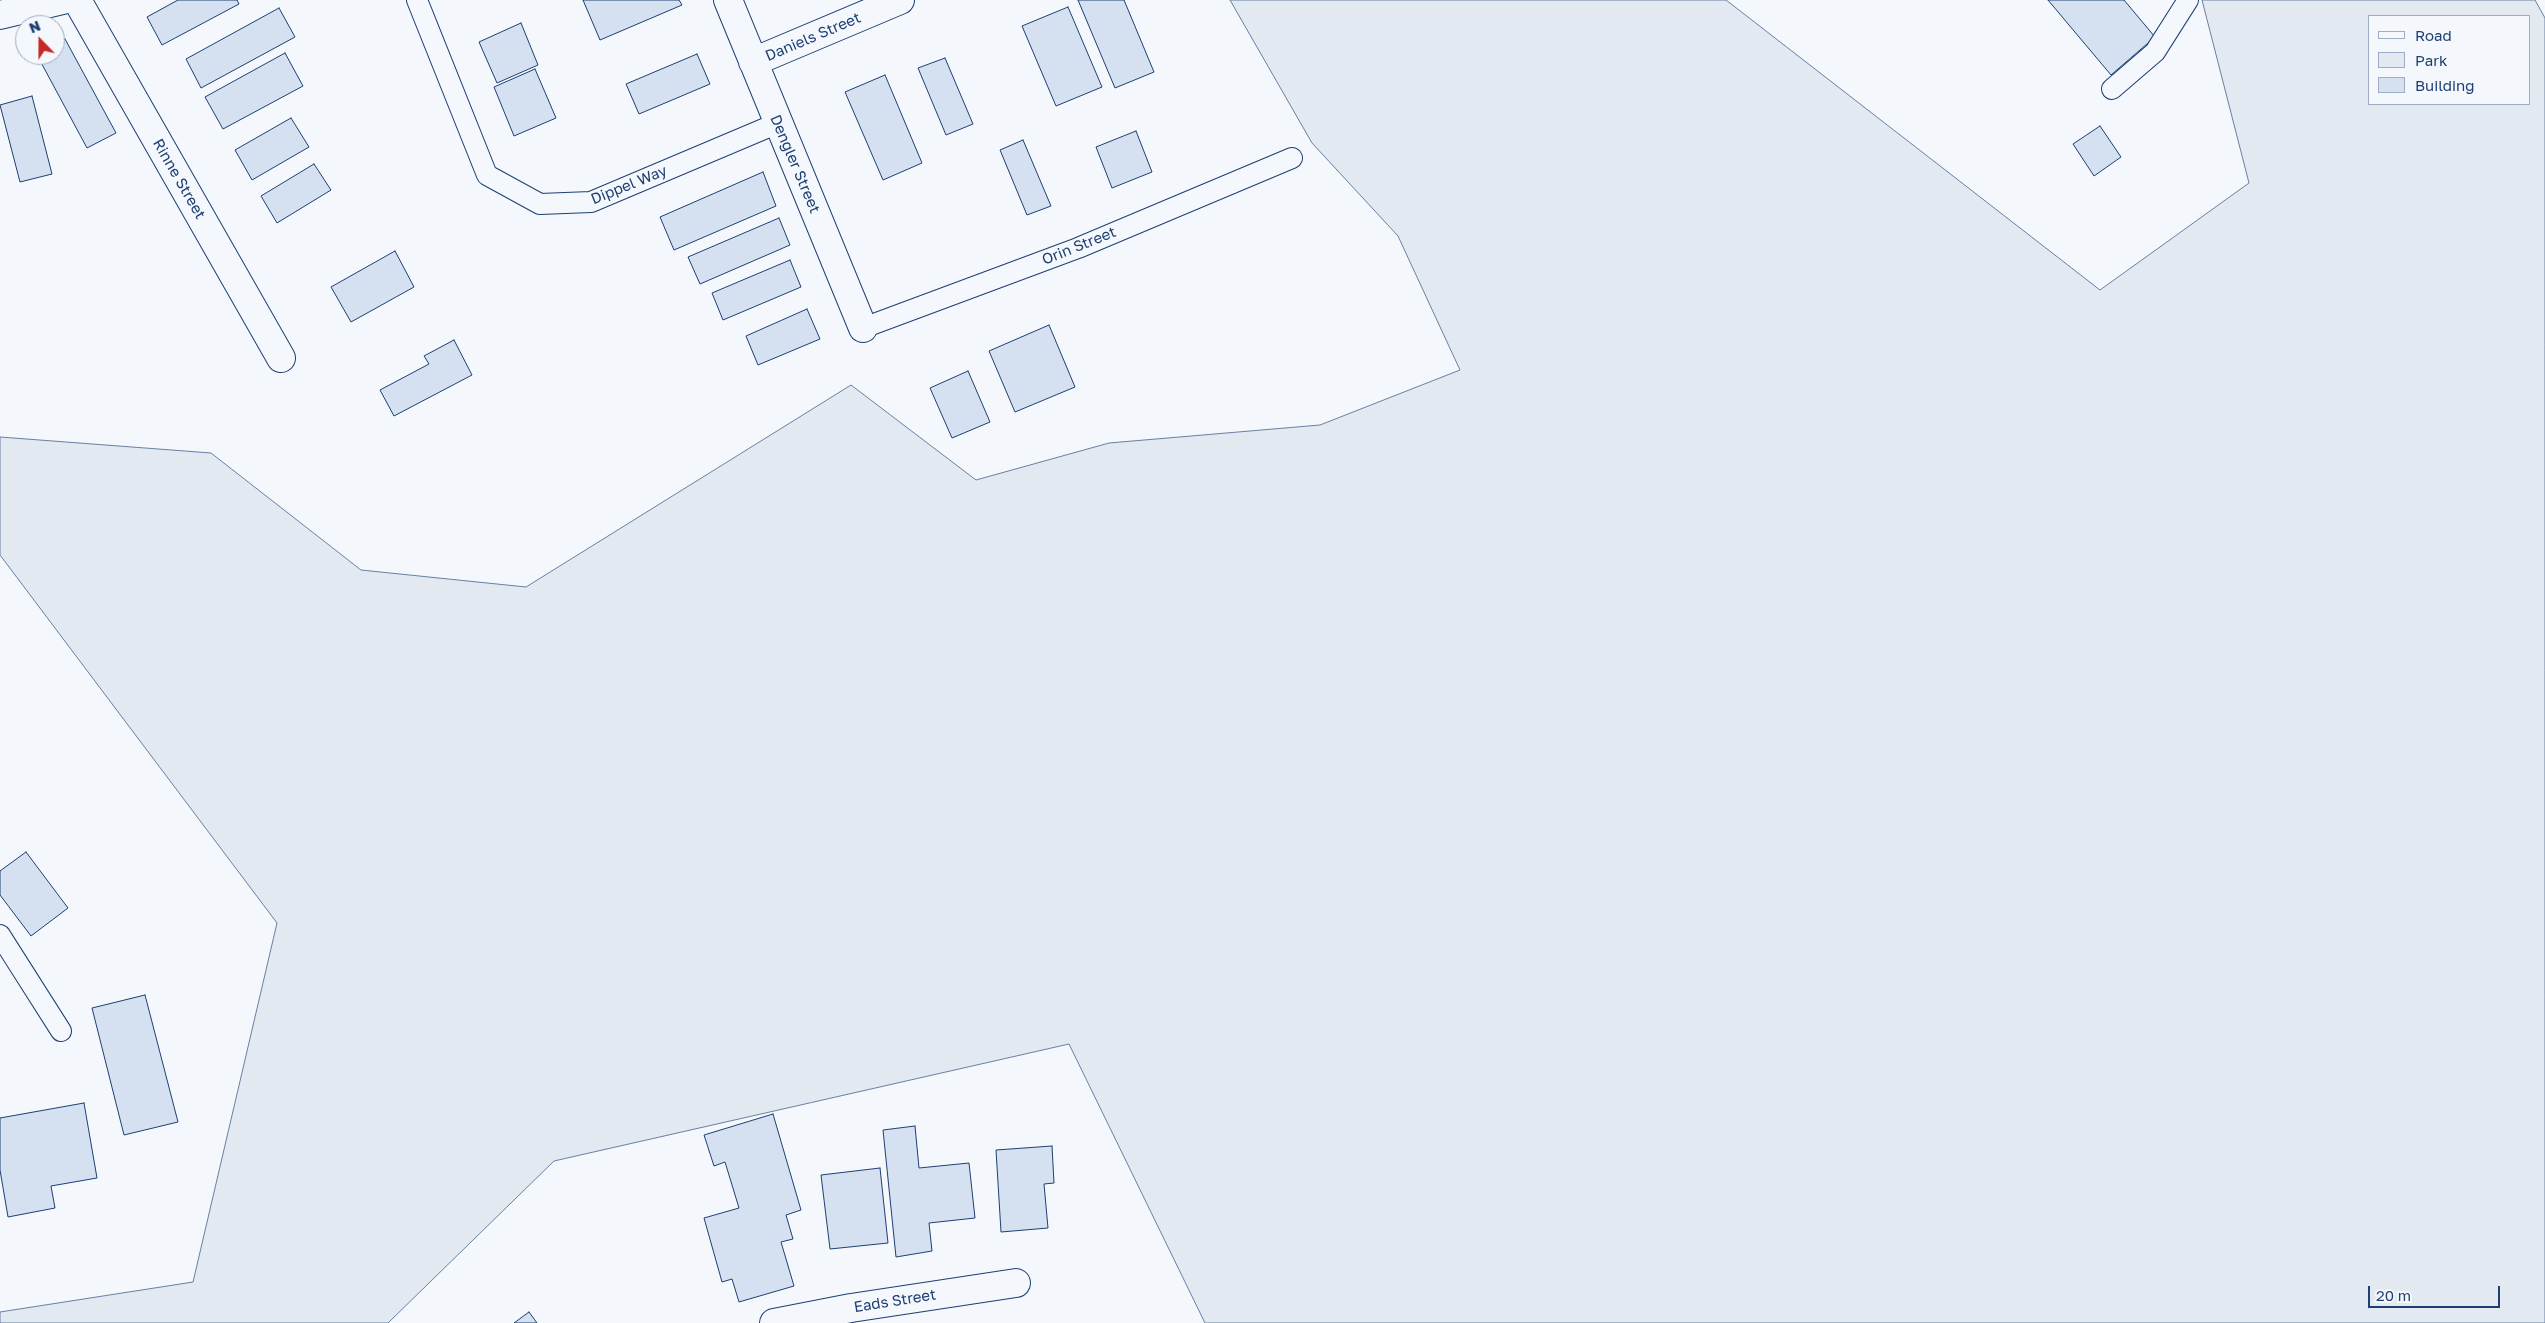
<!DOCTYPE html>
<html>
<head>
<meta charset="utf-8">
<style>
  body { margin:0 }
  #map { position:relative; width:2545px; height:1323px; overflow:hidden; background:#f4f7fb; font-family:"Golos Text",sans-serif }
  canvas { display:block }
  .legend { position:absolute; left:2368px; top:15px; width:162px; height:90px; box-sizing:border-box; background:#f4f7fb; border:1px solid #9eadc5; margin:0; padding:6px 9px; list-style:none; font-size:15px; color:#1d3f73 }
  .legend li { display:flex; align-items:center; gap:10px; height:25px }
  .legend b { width:25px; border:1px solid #9eadc5 }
  .north { position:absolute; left:15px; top:15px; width:50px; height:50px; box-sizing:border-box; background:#f4f7fb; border:1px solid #9eadc5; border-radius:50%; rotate:338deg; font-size:14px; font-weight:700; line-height:20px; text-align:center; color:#1d3f73 }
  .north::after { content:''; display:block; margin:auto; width:18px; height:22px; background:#c62828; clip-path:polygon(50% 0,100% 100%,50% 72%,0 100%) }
  .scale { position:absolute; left:2368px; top:1286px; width:132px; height:22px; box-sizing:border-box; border:2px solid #1d3f73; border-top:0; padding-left:6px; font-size:15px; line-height:18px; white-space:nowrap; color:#1d3f73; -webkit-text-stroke:4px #f4f7fb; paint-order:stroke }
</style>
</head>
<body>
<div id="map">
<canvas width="2545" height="1323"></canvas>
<ul class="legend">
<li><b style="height:6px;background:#f4f7fb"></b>Road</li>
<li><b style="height:14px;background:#e3e9f0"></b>Park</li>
<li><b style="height:14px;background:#d5e0f0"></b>Building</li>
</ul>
<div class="north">N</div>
<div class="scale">20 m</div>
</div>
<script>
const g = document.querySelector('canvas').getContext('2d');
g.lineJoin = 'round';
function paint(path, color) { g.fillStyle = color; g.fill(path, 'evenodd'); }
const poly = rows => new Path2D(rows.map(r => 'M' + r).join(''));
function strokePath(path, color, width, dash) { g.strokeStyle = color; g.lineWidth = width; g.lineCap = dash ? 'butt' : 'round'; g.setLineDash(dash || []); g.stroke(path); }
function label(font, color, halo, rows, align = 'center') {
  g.font = font + ' "Golos Text",sans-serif'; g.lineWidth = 4; g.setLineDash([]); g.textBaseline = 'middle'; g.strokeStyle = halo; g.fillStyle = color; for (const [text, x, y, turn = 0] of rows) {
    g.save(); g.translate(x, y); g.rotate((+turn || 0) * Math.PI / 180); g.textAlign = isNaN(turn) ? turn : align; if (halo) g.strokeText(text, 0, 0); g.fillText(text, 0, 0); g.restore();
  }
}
const green = poly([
  [1230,0,1726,0,2100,290,2249,183,2202,0,2535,0,2545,18,2545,1323,1205,1323,1069,1044,554,1161,388,1323,0,1323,0,1312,193,1282,277,923,0,555,0,437,211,453,361,570,526,587,851,385,976,480,1109,443,1320,425,1460,370,1398,236,1312,143,1230,0],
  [2369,16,2529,16,2529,104,2369,104,2369,16]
]);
const building = poly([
  [178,0,237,0,239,4,162,45,147,17,178,0],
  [583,0,679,0,682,5,600,40,583,0],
  [1078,0,1124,0,1154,72,1115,88,1078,0],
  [2048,0,2124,0,2155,37,2111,75,2048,0],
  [1068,7,1102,87,1056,106,1022,26,1068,7],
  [279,8,295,37,201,88,186,59,279,8],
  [521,23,538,65,497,83,479,42,521,23],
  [65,39,116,133,87,148,37,55,55,55,55,45,65,39],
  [285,53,303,86,223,129,205,97,285,53],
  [697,54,710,84,639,114,626,84,697,54],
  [945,58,973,124,946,135,918,68,945,58],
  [535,69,556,118,514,136,494,87,535,69],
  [885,75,922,163,883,180,845,92,885,75],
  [32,96,52,174,20,182,0,105,32,96],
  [291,118,309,147,252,180,235,150,291,118],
  [2100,126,2121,157,2094,176,2073,144,2100,126],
  [1136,131,1152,172,1112,188,1096,147,1136,131],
  [1023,140,1051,206,1027,215,1000,150,1023,140],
  [314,164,331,190,277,223,261,196,314,164],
  [763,172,776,206,674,250,660,217,763,172],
  [779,218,790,245,700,284,688,257,779,218],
  [395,251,414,287,351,322,331,287,395,251],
  [790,260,801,287,723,320,712,293,790,260],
  [807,309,820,339,758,365,746,336,807,309],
  [1049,325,1075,387,1015,412,989,351,1049,325],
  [454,340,472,375,394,416,380,390,429,364,424,356,454,340],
  [968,371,990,422,952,438,930,388,968,371],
  [26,852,68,908,31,936,0,895,0,871,26,852],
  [145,995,178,1122,124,1135,92,1008,145,995],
  [84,1103,97,1178,51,1186,55,1208,8,1217,0,1170,0,1118,84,1103],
  [773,1114,801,1210,786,1215,793,1239,781,1242,794,1286,739,1302,732,1279,722,1282,704,1218,739,1208,725,1162,714,1166,704,1135,773,1114],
  [915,1126,919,1168,969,1163,975,1218,929,1223,932,1251,896,1257,883,1130,915,1126],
  [1052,1146,1054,1183,1044,1184,1048,1228,1001,1232,996,1150,1052,1146],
  [880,1168,888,1243,830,1249,821,1175,880,1168],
  [529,1312,537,1323,514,1323,529,1312]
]);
const service = poly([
  [417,0,487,175,540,204,591,202,778,123],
  [2112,89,2155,52,2188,0],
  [863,328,1078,248,1292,158],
  [0,935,61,1031]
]);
const minor = poly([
  [77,0,281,358],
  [728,0,863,328],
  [0,15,63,0],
  [753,62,900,0],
  [774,1323,851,1308,1016,1283]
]);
const streetNames = [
  ["Daniels Street",813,37,-23],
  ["Dengler Street",795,164,67],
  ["Rinne Street",179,179,60],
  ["Dippel Way",629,185,-22],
  ["Orin Street",1079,246,-22],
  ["Eads Street",895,1301,-9]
];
paint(green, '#e3e9f0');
strokePath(green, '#687fa3', 1);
paint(building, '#d5e0f0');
strokePath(building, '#1d3f73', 1);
strokePath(service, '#1d3f73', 22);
strokePath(minor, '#1d3f73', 30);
strokePath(service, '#f4f7fb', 20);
strokePath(minor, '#f4f7fb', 28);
label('15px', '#1d3f73', '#f4f7fb', streetNames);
</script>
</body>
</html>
